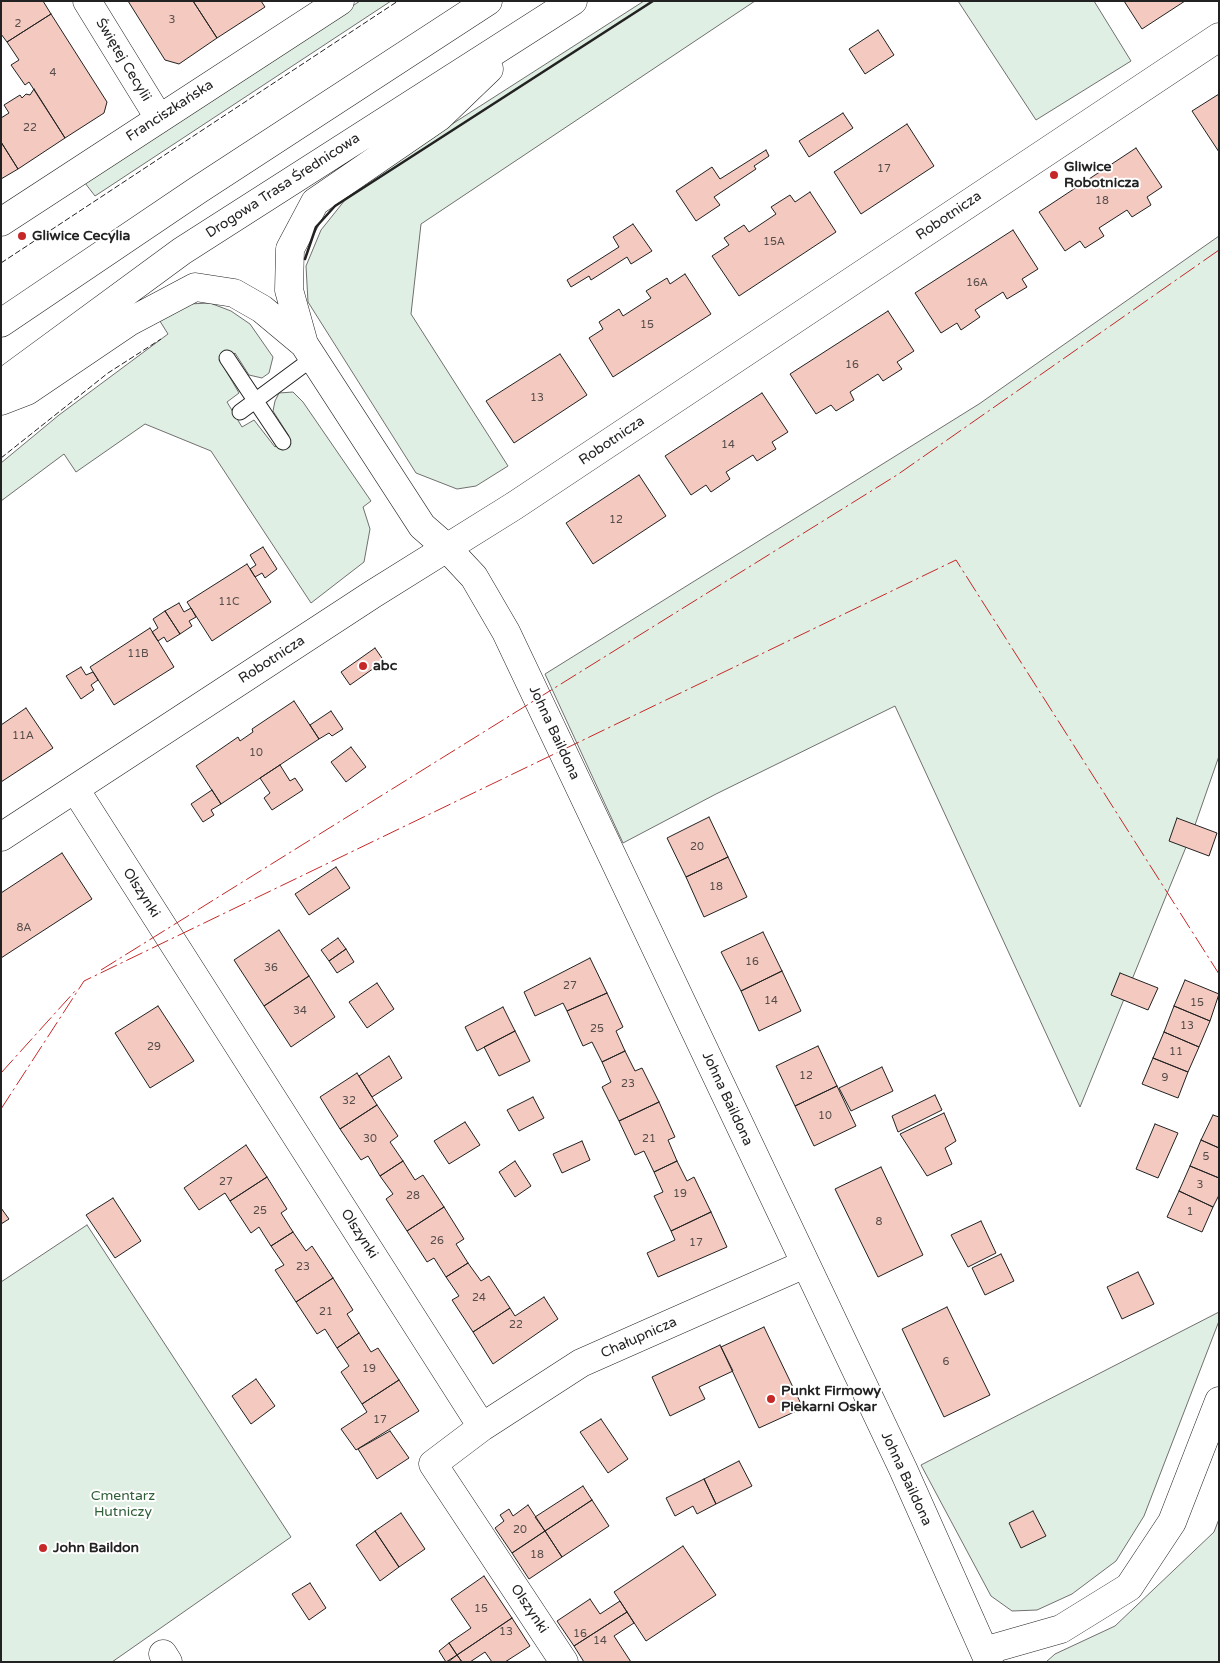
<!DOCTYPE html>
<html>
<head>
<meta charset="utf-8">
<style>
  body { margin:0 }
  #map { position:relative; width:1220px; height:1663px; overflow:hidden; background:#fff; font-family:"Varela Round",sans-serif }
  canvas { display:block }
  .frame { position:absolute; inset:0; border:2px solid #222; pointer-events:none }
</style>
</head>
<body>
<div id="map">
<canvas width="1220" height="1663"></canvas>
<div class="frame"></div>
</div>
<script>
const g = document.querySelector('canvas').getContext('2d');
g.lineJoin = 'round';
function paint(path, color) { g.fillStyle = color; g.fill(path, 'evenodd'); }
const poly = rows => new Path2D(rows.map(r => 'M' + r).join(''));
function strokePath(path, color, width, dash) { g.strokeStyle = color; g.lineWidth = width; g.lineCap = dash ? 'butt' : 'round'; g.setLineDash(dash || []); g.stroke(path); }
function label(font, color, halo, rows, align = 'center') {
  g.font = font + ' "Varela Round",sans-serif'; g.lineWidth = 4; g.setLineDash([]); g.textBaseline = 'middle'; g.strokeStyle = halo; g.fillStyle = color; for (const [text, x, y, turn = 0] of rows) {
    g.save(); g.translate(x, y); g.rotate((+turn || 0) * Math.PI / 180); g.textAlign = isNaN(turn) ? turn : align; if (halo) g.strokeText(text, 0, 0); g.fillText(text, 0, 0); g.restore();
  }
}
const green = poly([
  [360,1,391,1,95,196,85,183,360,1],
  [644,1,755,1,421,224,411,314,508,466,476,486,457,489,416,473,308,302,306,266,321,230,357,185,644,1],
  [958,1,1094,1,1131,61,1036,120,958,1],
  [1219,236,1219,756,1195,825,1080,1107,895,706,716,794,623,843,545,674,979,404,1219,236],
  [210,303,231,311,250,324,273,357,269,373,262,378,249,375,235,353,222,364,239,393,227,402,242,427,254,420,275,447,289,436,273,411,275,401,279,393,293,392,303,402,371,501,363,507,370,529,364,562,311,603,211,451,145,424,76,472,64,454,1,501,1,463,59,415,168,334,158,318,188,304,210,303],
  [87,1225,291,1537,112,1662,1,1662,1,1282,87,1225],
  [1219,1312,1219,1321,1144,1516,1116,1561,1072,1594,1037,1610,1012,1611,991,1596,921,1465,1219,1312],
  [1219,1519,1219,1662,1046,1662,1055,1654,1115,1626,1214,1532,1219,1519]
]);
const building = poly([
  [1,1,43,1,51,14,7,42,1,34,1,1],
  [128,1,193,1,217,38,179,64,165,60,128,1],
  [193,1,261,1,265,7,217,38,193,1],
  [1124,1,1185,1,1142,29,1124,1],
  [51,14,107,102,104,113,65,138,29,82,25,85,11,65,19,60,7,42,51,14],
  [878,30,894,55,865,74,849,49,878,30],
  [34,89,65,138,18,169,1,142,1,118,9,113,4,105,20,95,22,98,26,94,30,95,34,89],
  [1219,94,1219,152,1192,111,1219,94],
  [843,113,853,128,809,157,799,141,843,113],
  [907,124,934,166,861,214,834,172,907,124],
  [1,142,18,169,1,179,1,142],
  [1136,148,1162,187,1147,197,1151,205,1132,217,1127,210,1099,228,1104,236,1085,248,1080,241,1065,251,1039,212,1136,148],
  [766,150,769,156,754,166,756,169,714,197,720,205,696,221,676,191,712,167,720,179,766,150],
  [810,192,836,232,739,296,712,256,729,245,724,238,744,225,749,232,776,214,771,207,790,195,795,202,810,192],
  [633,224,652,251,631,264,627,257,591,280,589,276,571,287,567,280,619,247,613,237,633,224],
  [1013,230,1038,269,1022,279,1027,287,1007,299,1003,292,975,310,980,317,961,330,957,323,941,333,915,293,1013,230],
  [685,274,711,314,613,377,589,338,603,329,599,322,619,309,623,316,651,298,646,291,667,278,670,284,685,274],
  [888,311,914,351,897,362,902,369,883,381,878,374,850,392,854,400,836,411,831,405,816,414,790,374,888,311],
  [560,354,587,395,514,443,486,401,560,354],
  [762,393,788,432,772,442,776,449,757,461,753,455,726,472,730,479,711,492,706,485,691,495,665,456,762,393],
  [639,475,666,516,593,564,566,523,639,475],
  [263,547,277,569,265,578,262,573,255,577,250,569,256,565,250,555,263,547],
  [247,564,271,602,212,641,187,602,247,564],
  [179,603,184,612,191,608,196,617,189,621,192,626,180,634,165,611,179,603],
  [165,611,180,634,167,642,164,637,158,641,152,632,158,628,153,619,165,611],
  [150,628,174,667,114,705,90,667,150,628],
  [375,648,384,661,350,685,341,672,375,648],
  [81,667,86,675,93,672,98,680,91,685,94,690,81,699,66,676,81,667],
  [294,701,319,739,221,804,196,766,238,737,240,741,253,732,252,729,294,701],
  [26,708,53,748,1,782,1,725,26,708],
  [331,711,343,729,332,736,329,733,319,739,310,725,331,711],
  [351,747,366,767,346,782,331,762,351,747],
  [280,765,290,781,295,778,303,790,272,810,264,798,270,793,260,778,280,765],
  [212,790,221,804,211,810,214,815,203,822,191,804,212,790],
  [709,817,728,857,686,877,667,838,709,817],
  [1177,818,1217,833,1209,856,1169,841,1177,818],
  [62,853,92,899,1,958,1,893,62,853],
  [728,857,747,897,704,917,686,877,728,857],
  [336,867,350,888,309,915,295,894,336,867],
  [279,930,309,976,264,1006,234,960,279,930],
  [763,932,782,971,741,991,721,952,763,932],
  [338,938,346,949,329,961,321,950,338,938],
  [346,949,354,962,337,973,329,961,346,949],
  [590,958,607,993,567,1011,563,1003,535,1016,524,992,590,958],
  [782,971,801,1011,759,1031,741,991,782,971],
  [1120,973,1158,988,1148,1010,1111,995,1120,973],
  [309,976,335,1017,291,1047,264,1006,309,976],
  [1185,980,1219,994,1210,1021,1174,1006,1185,980],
  [377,983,394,1009,367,1028,349,1002,377,983],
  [607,993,623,1027,616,1031,625,1051,602,1062,592,1042,583,1046,567,1011,607,993],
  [158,1006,194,1061,150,1088,115,1033,158,1006],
  [1174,1006,1210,1021,1199,1047,1164,1032,1174,1006],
  [503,1007,515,1031,477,1051,465,1027,503,1007],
  [515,1031,530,1061,499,1076,484,1047,515,1031],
  [1164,1032,1199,1047,1188,1072,1153,1058,1164,1032],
  [818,1046,837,1086,795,1106,776,1066,818,1046],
  [625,1051,635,1071,642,1068,659,1102,619,1121,602,1087,611,1082,602,1062,625,1051],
  [389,1056,402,1078,372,1097,359,1076,389,1056],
  [1153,1058,1188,1072,1178,1098,1142,1084,1153,1058],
  [882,1067,893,1091,851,1111,839,1088,882,1067],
  [357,1073,377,1105,340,1129,320,1097,357,1073],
  [837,1086,856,1126,814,1146,795,1106,837,1086],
  [935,1095,942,1110,898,1132,892,1116,935,1095],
  [533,1097,544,1118,519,1131,507,1110,533,1097],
  [659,1102,675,1137,668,1140,677,1161,654,1172,644,1151,635,1155,619,1121,659,1102],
  [377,1105,398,1136,390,1142,403,1161,380,1176,368,1156,361,1160,340,1129,377,1105],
  [944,1113,956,1141,945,1148,952,1164,927,1176,900,1134,944,1113],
  [1213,1115,1219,1117,1219,1148,1201,1140,1213,1115],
  [465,1122,480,1145,449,1164,434,1141,465,1122],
  [1155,1124,1178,1133,1158,1178,1136,1169,1155,1124],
  [1201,1140,1219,1148,1219,1178,1190,1166,1201,1140],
  [582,1141,590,1160,562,1173,553,1154,582,1141],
  [246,1145,267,1177,230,1201,225,1193,199,1210,184,1188,246,1145],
  [403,1161,415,1180,423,1175,444,1207,407,1231,386,1199,393,1194,380,1176,403,1161],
  [515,1161,531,1186,515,1197,499,1172,515,1161],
  [677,1161,687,1181,694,1177,711,1212,671,1231,654,1196,663,1192,654,1172,677,1161],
  [1190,1166,1219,1178,1219,1195,1213,1207,1179,1191,1190,1166],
  [881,1167,923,1255,878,1277,835,1189,881,1167],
  [267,1177,287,1209,281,1213,293,1232,271,1246,259,1227,251,1233,230,1201,267,1177],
  [1179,1191,1213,1207,1202,1232,1167,1217,1179,1191],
  [113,1198,141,1241,115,1258,86,1215,113,1198],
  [444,1207,464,1239,456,1244,468,1263,446,1277,434,1258,427,1262,407,1231,444,1207],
  [1,1208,9,1219,1,1224,1,1208],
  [711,1212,727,1247,658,1277,647,1253,675,1240,671,1231,711,1212],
  [981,1221,996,1253,968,1267,951,1235,981,1221],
  [293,1232,306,1251,312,1246,333,1278,296,1302,275,1270,284,1265,271,1246,293,1232],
  [1001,1254,1014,1281,985,1295,972,1268,1001,1254],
  [468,1263,481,1281,489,1276,510,1308,473,1332,452,1300,459,1296,446,1277,468,1263],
  [1138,1272,1154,1304,1122,1319,1107,1287,1138,1272],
  [333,1278,353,1310,347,1314,359,1333,337,1348,325,1329,317,1334,296,1302,333,1278],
  [544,1297,558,1319,493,1364,473,1332,510,1308,515,1316,544,1297],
  [947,1307,990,1395,944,1417,902,1329,947,1307],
  [764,1327,803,1408,759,1428,721,1347,764,1327],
  [359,1333,371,1352,378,1348,399,1380,362,1404,341,1372,349,1366,337,1348,359,1333],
  [720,1345,733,1371,699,1387,705,1399,670,1416,652,1377,720,1345],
  [256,1379,275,1406,251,1424,232,1396,256,1379],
  [399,1380,419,1411,356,1450,341,1429,367,1412,362,1404,399,1380],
  [601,1419,628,1459,608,1473,580,1432,601,1419],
  [390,1431,409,1458,377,1479,358,1449,390,1431],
  [739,1461,752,1486,716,1504,704,1479,739,1461],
  [704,1479,716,1504,697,1514,693,1506,675,1516,666,1498,704,1479],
  [583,1486,592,1500,545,1531,535,1517,583,1486],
  [592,1500,609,1526,562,1557,545,1531,592,1500],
  [528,1505,545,1531,512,1553,495,1528,504,1521,500,1515,509,1509,513,1516,528,1505],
  [1033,1511,1046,1536,1021,1548,1009,1523,1033,1511],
  [401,1513,425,1549,399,1567,375,1531,401,1513],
  [375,1531,399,1567,380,1581,356,1545,375,1531],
  [545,1531,562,1557,529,1579,512,1553,545,1531],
  [683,1546,716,1595,646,1641,614,1592,683,1546],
  [484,1576,512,1618,457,1655,449,1643,471,1628,451,1599,484,1576],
  [310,1583,326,1608,309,1620,292,1594,310,1583],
  [590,1599,600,1614,620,1601,627,1612,574,1646,557,1621,590,1599],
  [627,1612,634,1623,614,1636,631,1662,584,1662,574,1646,627,1612],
  [512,1618,530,1646,505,1662,492,1662,485,1652,470,1662,462,1662,457,1655,512,1618],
  [449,1643,457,1655,446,1662,439,1651,449,1643],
  [457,1655,462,1662,448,1662,457,1655]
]);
const lane = poly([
  [227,358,283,442],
  [240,412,313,358]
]);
const street = poly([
  [87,1,159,118],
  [75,789,482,1427,433,1464,564,1662],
  [482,1427,581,1363,805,1264],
  [163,1654,168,1662]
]);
const secondary = poly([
  [1,222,340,1],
  [446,547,474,577,506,632,903,1469,989,1662],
  [1,837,373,594,514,506,1219,37],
  [984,1651,1061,1629,1129,1587,1172,1522,1219,1401]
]);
const primary = poly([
  [1,323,198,190,488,1],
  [1,384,182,251,573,1],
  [1,401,27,391,129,322,195,287,234,293,262,309,304,344],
  [446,547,422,526,304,344,289,290,290,249,315,202,439,117,489,69]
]);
const fence = poly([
  [1,263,398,1],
  [1,458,108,373,161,339]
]);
const wall = poly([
  [305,259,316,227,335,206,653,1]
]);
const power = poly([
  [101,970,897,475,1219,250],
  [1,1073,76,990],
  [1,1109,84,981,956,560,1219,974]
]);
const markers = [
  [1054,175,5,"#c62828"],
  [22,236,5,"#c62828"],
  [363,666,5,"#c62828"],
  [771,1399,5,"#c62828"],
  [43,1548,5,"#c62828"]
];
const numberNames = [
  ["3",172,20],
  ["2",18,24],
  ["4",53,73],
  ["22",30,128],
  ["17",884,169],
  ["18",1102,201],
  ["15A",774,242],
  ["16A",977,283],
  ["15",647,325],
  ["16",852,365],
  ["13",537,398],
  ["14",728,445],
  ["12",616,520],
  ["11C",229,602],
  ["11B",138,654],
  ["11A",23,736],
  ["10",256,753],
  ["20",697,847],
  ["18",716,887],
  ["8A",24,928],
  ["16",752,962],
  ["36",271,968],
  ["27",570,986],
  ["14",771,1001],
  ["15",1197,1003],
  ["34",300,1011],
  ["13",1187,1026],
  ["25",597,1029],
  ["29",154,1047],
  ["11",1176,1052],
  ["12",806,1076],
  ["9",1165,1078],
  ["23",628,1084],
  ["32",349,1101],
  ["10",825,1116],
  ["30",370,1139],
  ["21",649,1139],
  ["5",1206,1157],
  ["27",226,1182],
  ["3",1200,1185],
  ["19",680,1194],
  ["28",413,1196],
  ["25",260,1211],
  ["1",1190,1212],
  ["8",879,1222],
  ["26",437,1241],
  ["17",696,1243],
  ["23",303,1267],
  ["24",479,1298],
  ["21",326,1312],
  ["22",516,1325],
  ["6",946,1362],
  ["19",369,1369],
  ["17",380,1420],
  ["20",520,1530],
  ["18",537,1555],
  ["15",481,1609],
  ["13",506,1632],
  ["16",580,1634],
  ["14",600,1641]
];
const streetNames = [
  ["Świętej Cecylii",123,60,59],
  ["Franciszkańska",170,111,-33],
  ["Drogowa Trasa Średnicowa",283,186,-33],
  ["Robotnicza",949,216,-34],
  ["Robotnicza",612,441,-34],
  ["Robotnicza",272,660,-33],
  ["Johna Baildona",554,733,65],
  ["Olszynki",141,893,57],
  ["Johna Baildona",727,1099,65],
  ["Olszynki",359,1234,57],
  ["Chałupnicza",639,1338,-24],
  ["Johna Baildona",906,1479,65],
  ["Olszynki",529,1609,56]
];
const poiNames = [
  ["Gliwice",1064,167],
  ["Robotnicza",1064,183],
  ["Gliwice Cecylia",32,236],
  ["abc",373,666],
  ["Punkt Firmowy",781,1391],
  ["Piekarni Oskar",781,1407],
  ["John Baildon",53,1548]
];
const parkNames = [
  ["Cmentarz",123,1496],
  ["Hutniczy",123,1512]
];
paint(green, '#e0efe3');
strokePath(green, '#6f6f6f', 1);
paint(building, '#f3c9c0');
strokePath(building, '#222', 1);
strokePath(lane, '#222', 17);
strokePath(street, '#222', 29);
strokePath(secondary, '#222', 29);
strokePath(primary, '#222', 29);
strokePath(lane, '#fff', 15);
strokePath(street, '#fff', 28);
strokePath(secondary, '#fff', 28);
strokePath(primary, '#fff', 28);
strokePath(fence, '#222', 1, [6, 2.5]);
strokePath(wall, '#222', 2.5);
strokePath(power, '#c62828', 1, [18, 4, 2.5, 4]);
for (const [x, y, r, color] of markers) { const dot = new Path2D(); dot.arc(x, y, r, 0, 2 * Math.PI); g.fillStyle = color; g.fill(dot); strokePath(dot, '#fff', 2); }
label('11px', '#564c4a', null, numberNames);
label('14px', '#222', '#fff', streetNames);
label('bold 14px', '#222', '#fff', poiNames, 'left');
label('14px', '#2f5e38', '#fff', parkNames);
</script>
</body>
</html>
